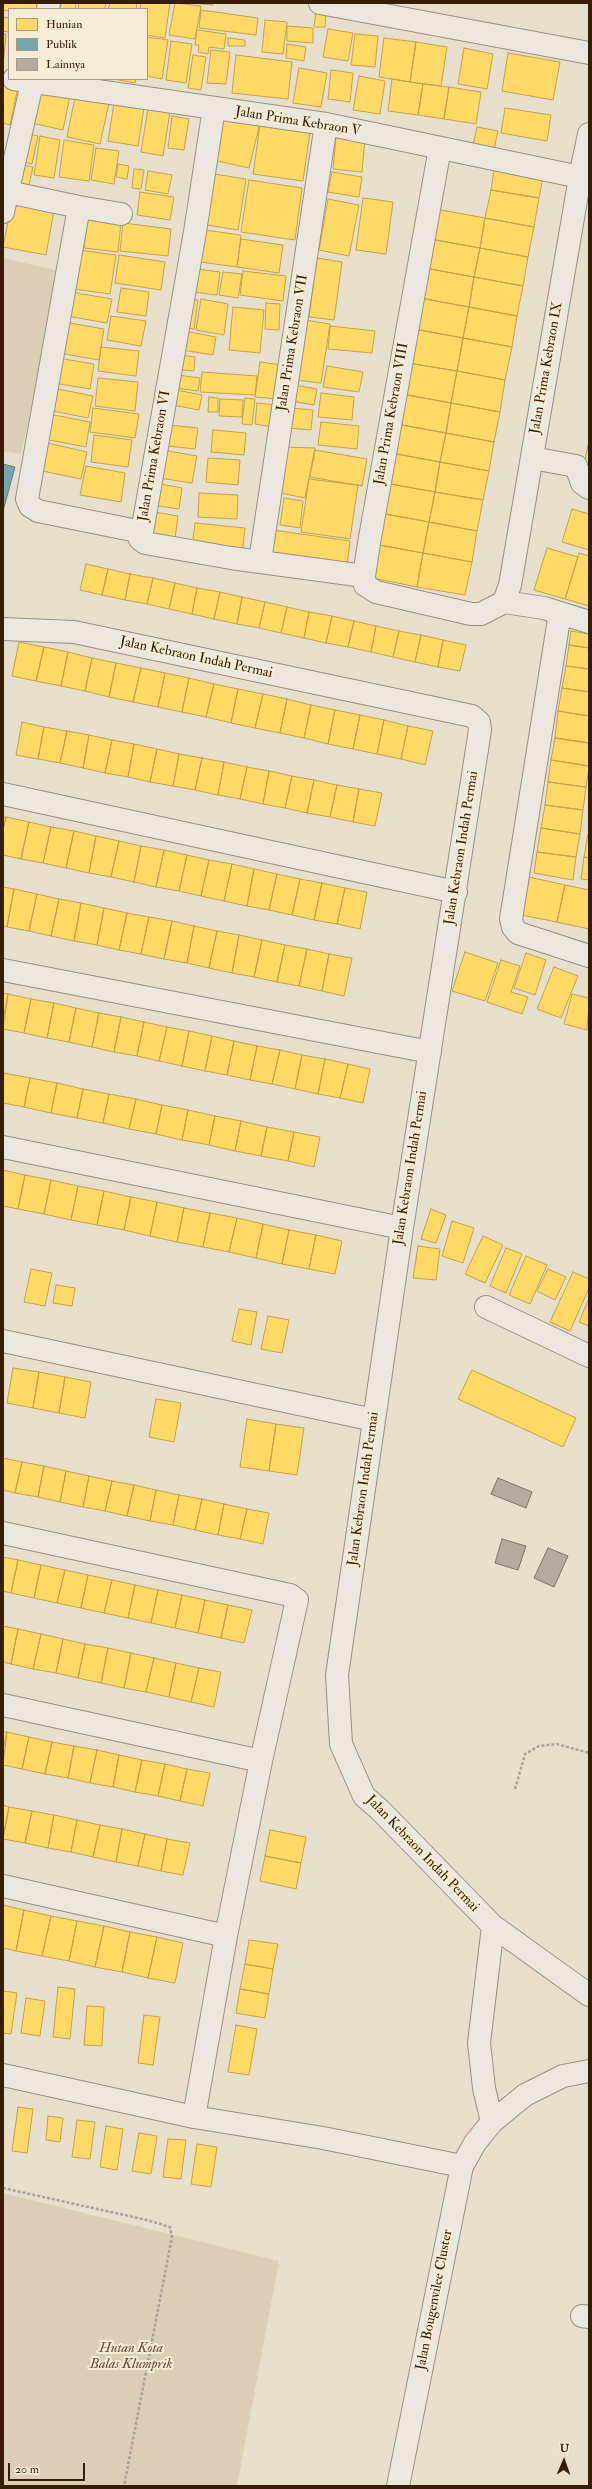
<!DOCTYPE html>
<html>
<head>
<meta charset="utf-8">
<style>
  body { margin:0 }
  #map { position:relative; width:592px; height:2489px; overflow:hidden; background:#e8decc; font-family:"IM FELL Double Pica",serif }
  canvas { display:block }
  .frame { position:absolute; inset:0; border:4px solid #371d03; pointer-events:none }
  .legend { position:absolute; left:8px; top:8px; width:140px; height:72px; box-sizing:border-box; background:#f7ecd7; border:1px solid #aa9982; margin:0; padding:5px 7px; list-style:none; font-size:12px; color:#371d03 }
  .legend li { display:flex; align-items:center; gap:8px; height:20px }
  .legend b { width:20px; border:1px solid #aa9982 }
  .north { position:absolute; left:544px; top:2441px; width:40px; height:40px; -webkit-text-stroke:3px #f7ecd7; paint-order:stroke; rotate:2deg; font-size:11px; font-weight:700; line-height:16px; text-align:center; color:#371d03 }
  .north::after { content:''; display:block; margin:auto; width:14px; height:18px; background:#371d03; clip-path:polygon(50% 0,100% 100%,50% 72%,0 100%) }
  .scale { position:absolute; left:8px; top:2463px; width:77px; height:18px; box-sizing:border-box; border:2px solid #371d03; border-top:0; padding-left:5px; font-size:12px; line-height:14px; white-space:nowrap; color:#371d03; -webkit-text-stroke:3px #f7ecd7; paint-order:stroke }
</style>
</head>
<body>
<div id="map">
<canvas width="592" height="2489"></canvas>
<div class="frame"></div>
<ul class="legend">
<li><b style="height:11px;background:#ffd966"></b>Hunian</li>
<li><b style="height:11px;background:#76a5af"></b>Publik</li>
<li><b style="height:11px;background:#b3ab9d"></b>Lainnya</li>
</ul>
<div class="north">U</div>
<div class="scale">20 m</div>
</div>
<script>
const g = document.querySelector('canvas').getContext('2d');
g.lineJoin = 'round';
function paint(path, color) { g.fillStyle = color; g.fill(path, 'evenodd'); }
const poly = rows => new Path2D(rows.map(r => 'M' + r).join(''));
function strokePath(path, color, width, dash) { g.strokeStyle = color; g.lineWidth = width; g.lineCap = dash ? 'butt' : 'round'; g.setLineDash(dash || []); g.stroke(path); }
function label(font, color, halo, rows, align = 'center') {
  g.font = font + ' "IM FELL Double Pica",serif'; g.lineWidth = 4; g.setLineDash([]); g.textBaseline = 'middle'; g.strokeStyle = halo; g.fillStyle = color; for (const [text, x, y, turn = 0] of rows) {
    g.save(); g.translate(x, y); g.rotate((+turn || 0) * Math.PI / 180); g.textAlign = isNaN(turn) ? turn : align; if (halo) g.strokeText(text, 0, 0); g.fillText(text, 0, 0); g.restore();
  }
}
const green = poly([
  [3,258,63,272,21,454,3,451],
  [3,2193,279,2261,237,2486,3,2486]
]);
const homes = poly([
  [3,3,39,3,38,9,9,9,9,11,3,10,3,3],
  [61,3,76,3,75,9,60,9,61,3],
  [79,3,106,3,105,9,78,9,79,3],
  [110,3,137,3,136,9,108,9,110,3],
  [141,3,170,3,165,38,147,35,147,9,140,9,141,3],
  [175,3,201,6,195,39,169,35,175,3],
  [192,3,213,3,213,5,192,3],
  [201,10,258,18,256,35,199,28,201,10],
  [316,11,326,12,325,27,314,27,316,11],
  [3,17,9,18,8,32,3,31,3,17],
  [265,20,287,22,283,54,262,52,265,20],
  [287,26,313,28,313,43,287,41,287,26],
  [328,29,353,33,348,61,323,57,328,29],
  [197,30,226,34,224,49,209,47,208,54,198,52,199,45,195,45,197,30],
  [3,34,6,34,4,57,3,57,3,34],
  [355,34,378,36,375,67,351,65,355,34],
  [147,37,168,40,162,79,147,76,147,37],
  [228,38,245,40,245,46,228,46,228,38],
  [384,38,416,42,410,82,379,77,384,38],
  [171,41,192,44,186,83,166,80,171,41],
  [416,42,447,47,441,86,410,82,416,42],
  [287,44,306,47,304,61,286,58,287,44],
  [464,48,493,54,487,89,458,84,464,48],
  [211,50,230,52,226,84,207,83,211,50],
  [508,53,560,62,553,100,502,91,508,53],
  [193,55,206,57,201,90,188,88,193,55],
  [236,55,292,62,288,99,232,93,236,55],
  [299,68,327,73,321,107,293,103,299,68],
  [331,70,353,73,350,102,328,99,331,70],
  [359,76,385,81,380,114,353,110,359,76],
  [3,79,19,82,10,125,3,123,3,79],
  [114,79,136,79,135,83,114,79],
  [392,79,423,84,418,115,388,111,392,79],
  [423,84,449,87,444,119,418,115,423,84],
  [40,85,71,91,63,130,32,123,40,85],
  [449,87,481,92,476,124,444,119,449,87],
  [75,97,109,103,100,144,67,137,75,97],
  [114,103,144,108,138,146,108,141,114,103],
  [148,108,170,112,163,156,141,152,148,108],
  [505,108,551,115,547,141,501,133,505,108],
  [218,114,260,123,249,168,208,159,218,114],
  [172,116,189,119,184,150,168,148,172,116],
  [261,118,311,125,303,181,253,174,261,118],
  [477,127,498,131,493,154,472,150,477,127],
  [24,133,38,136,32,164,19,161,24,133],
  [40,136,60,140,54,178,34,175,40,136],
  [336,137,365,139,362,172,333,169,336,137],
  [64,140,94,145,89,181,59,177,64,140],
  [96,148,119,151,114,184,91,180,96,148],
  [495,163,544,172,539,198,491,190,495,163],
  [18,164,33,167,27,193,13,190,18,164],
  [118,164,129,166,127,179,116,177,118,164],
  [134,169,144,170,141,189,132,188,134,169],
  [148,171,172,175,168,194,145,190,148,171],
  [332,172,362,177,359,197,328,192,332,172],
  [208,173,246,179,238,230,200,224,208,173],
  [249,180,302,188,295,240,241,232,249,180],
  [491,190,539,198,534,227,485,218,491,190],
  [140,192,174,197,170,220,137,215,140,192],
  [13,197,55,205,46,255,3,247,13,197],
  [363,198,393,202,386,254,356,250,363,198],
  [328,199,359,205,349,256,319,250,328,199],
  [436,209,485,218,480,248,430,239,436,209],
  [88,218,121,222,118,252,84,248,88,218],
  [485,218,534,227,528,257,480,248,485,218],
  [123,223,171,229,168,256,120,251,123,223],
  [197,229,241,235,237,267,193,261,197,229],
  [241,239,283,245,279,273,237,267,241,239],
  [430,239,480,248,474,277,425,268,430,239],
  [480,248,528,257,523,286,474,277,480,248],
  [72,249,116,255,110,294,66,288,72,249],
  [119,255,165,262,161,290,115,283,119,255],
  [317,258,342,262,334,320,309,317,317,258],
  [190,268,220,272,217,295,187,291,190,268],
  [425,268,474,277,469,307,420,298,425,268],
  [243,271,286,276,283,301,240,295,243,271],
  [223,272,242,274,238,298,219,295,223,272],
  [474,277,523,286,517,316,469,307,474,277],
  [121,288,149,292,146,316,117,312,121,288],
  [65,291,112,299,107,323,61,315,65,291],
  [184,298,198,300,194,329,180,326,184,298],
  [420,298,469,307,463,338,414,329,420,298],
  [201,299,228,304,224,335,196,330,201,299],
  [266,303,280,304,279,330,265,329,266,303],
  [233,307,264,310,260,353,229,350,233,307],
  [469,307,517,316,512,347,463,338,469,307],
  [111,316,146,321,141,346,107,340,111,316],
  [305,320,330,324,321,383,296,380,305,320],
  [58,321,104,329,99,360,53,352,58,321],
  [330,326,375,331,372,353,328,349,330,326],
  [414,329,463,338,457,371,408,363,414,329],
  [179,330,216,337,213,355,176,349,179,330],
  [463,338,512,347,505,380,457,371,463,338],
  [101,347,139,351,136,376,98,371,101,347],
  [174,354,195,357,194,371,173,369,174,354],
  [52,357,94,364,90,389,48,382,52,357],
  [260,362,282,365,278,399,255,397,260,362],
  [408,363,457,371,451,403,402,394,408,363],
  [327,366,363,372,359,392,323,387,327,366],
  [457,371,505,380,500,412,451,403,457,371],
  [202,372,257,376,255,395,200,392,202,372],
  [177,375,200,378,198,391,175,388,177,375],
  [98,378,138,382,135,411,95,406,98,378],
  [294,385,317,389,314,405,291,401,294,385],
  [48,387,93,396,88,418,43,409,48,387],
  [176,390,202,395,199,410,173,405,176,390],
  [321,393,354,397,352,420,318,417,321,393],
  [402,394,451,403,446,433,396,424,402,394],
  [209,397,218,398,218,412,208,412,209,397],
  [245,398,255,399,252,425,242,424,245,398],
  [220,399,243,400,242,417,219,416,220,399],
  [257,403,276,405,274,427,255,424,257,403],
  [451,403,500,412,494,442,446,433,451,403],
  [93,408,139,414,135,438,90,432,93,408],
  [290,408,313,410,311,430,288,428,290,408],
  [44,413,90,422,86,447,39,438,44,413],
  [321,422,359,426,357,449,318,445,321,422],
  [396,424,446,433,440,462,391,453,396,424],
  [169,425,198,428,195,449,167,446,169,425],
  [213,430,246,433,244,455,211,452,213,430],
  [446,433,494,442,489,471,440,462,446,433],
  [94,435,132,440,128,467,91,462,94,435],
  [39,441,87,452,81,479,33,469,39,441],
  [589,441,589,474,582,473,589,441],
  [284,447,315,448,305,498,276,492,284,447],
  [157,449,197,456,192,483,153,477,157,449],
  [315,450,367,459,362,486,310,477,315,450],
  [391,453,440,462,435,492,385,483,391,453],
  [208,458,240,460,238,485,206,482,208,458],
  [440,462,489,471,483,500,435,492,440,462],
  [86,466,125,473,121,502,80,495,86,466],
  [309,479,358,485,350,539,301,532,309,479],
  [155,483,182,488,179,509,151,505,155,483],
  [385,483,435,492,429,522,380,513,385,483],
  [435,492,483,500,477,531,429,522,435,492],
  [199,493,238,495,237,519,198,517,199,493],
  [284,498,303,501,300,528,280,525,284,498],
  [572,509,589,514,589,550,562,542,572,509],
  [154,512,178,516,174,546,149,542,154,512],
  [380,513,429,522,423,553,374,544,380,513],
  [429,522,477,531,472,562,423,553,429,522],
  [195,523,245,528,242,554,192,548,195,523],
  [273,530,350,541,347,566,270,555,273,530],
  [374,544,423,553,417,587,368,577,374,544],
  [547,548,578,557,565,599,534,590,547,548],
  [423,553,472,562,465,595,417,587,423,553],
  [579,553,589,556,589,606,565,599,579,553],
  [86,564,108,569,102,595,80,590,86,564],
  [108,569,130,574,125,600,102,595,108,569],
  [130,574,153,578,147,604,125,600,130,574],
  [153,578,175,583,169,609,147,604,153,578],
  [175,583,197,588,192,614,169,609,175,583],
  [197,588,220,592,214,619,192,614,197,588],
  [220,592,242,597,237,624,214,619,220,592],
  [242,597,265,602,259,628,237,624,242,597],
  [265,602,287,607,281,633,259,628,265,602],
  [287,607,309,612,304,638,281,633,287,607],
  [309,612,332,616,326,643,304,638,309,612],
  [332,616,354,621,348,647,326,643,332,616],
  [354,621,376,626,371,652,348,647,354,621],
  [376,626,399,631,393,657,371,652,376,626],
  [399,631,421,635,415,662,393,657,399,631],
  [571,631,589,634,589,648,569,645,571,631],
  [421,635,443,640,438,667,415,662,421,635],
  [443,640,466,645,460,671,438,667,443,640],
  [19,642,44,647,36,681,12,676,19,642],
  [569,645,589,648,589,669,566,666,569,645],
  [44,647,68,652,61,686,36,681,44,647],
  [68,652,92,658,85,691,61,686,68,652],
  [92,658,116,663,109,697,85,691,92,658],
  [116,663,141,668,133,702,109,697,116,663],
  [566,666,589,669,589,692,562,688,566,666],
  [141,668,165,673,158,707,133,702,141,668],
  [165,673,189,678,182,712,158,707,165,673],
  [189,678,214,684,206,717,182,712,189,678],
  [214,684,238,689,231,723,206,717,214,684],
  [562,688,589,692,589,716,558,711,562,688],
  [238,689,263,694,255,728,231,723,238,689],
  [263,694,287,699,280,733,255,728,263,694],
  [287,699,311,705,304,738,280,733,287,699],
  [311,705,335,710,328,744,304,738,311,705],
  [335,710,360,715,353,749,328,744,335,710],
  [558,711,589,716,589,743,555,738,558,711],
  [360,715,384,720,377,754,353,749,360,715],
  [384,720,408,726,401,759,377,754,384,720],
  [22,722,44,727,38,759,16,755,22,722],
  [408,726,433,731,425,765,401,759,408,726],
  [44,727,67,731,60,763,38,759,44,727],
  [67,731,89,735,83,768,60,763,67,731],
  [89,735,112,740,105,773,83,768,89,735],
  [555,738,589,743,589,766,551,760,555,738],
  [112,740,134,744,128,777,105,773,112,740],
  [134,744,157,749,150,782,128,777,134,744],
  [157,749,179,754,173,786,150,782,157,749],
  [179,754,202,758,195,790,173,786,179,754],
  [202,758,224,762,218,795,195,790,202,758],
  [551,760,589,766,586,787,548,782,551,760],
  [224,762,247,767,240,799,218,795,224,762],
  [247,767,269,771,263,804,240,799,247,767],
  [269,771,292,776,285,808,263,804,269,771],
  [292,776,314,780,307,813,285,808,292,776],
  [314,780,337,785,330,817,307,813,314,780],
  [548,782,586,787,583,810,545,805,548,782],
  [337,785,359,789,353,822,330,817,337,785],
  [359,789,382,793,375,826,353,822,359,789],
  [545,805,583,810,580,834,541,828,545,805],
  [3,817,6,817,3,830,3,817],
  [6,817,29,822,21,859,3,855,3,830,6,817],
  [29,822,51,827,43,863,21,859,29,822],
  [51,827,74,831,66,868,43,863,51,827],
  [541,828,580,834,576,857,537,852,541,828],
  [74,831,96,836,89,873,66,868,74,831],
  [588,834,589,834,589,858,584,857,588,834],
  [96,836,119,841,111,877,89,873,96,836],
  [119,841,141,846,134,882,111,877,119,841],
  [141,846,164,850,156,887,134,882,141,846],
  [164,850,187,855,179,891,156,887,164,850],
  [537,852,576,857,573,880,534,873,537,852],
  [187,855,209,860,201,896,179,891,187,855],
  [584,857,589,858,589,880,581,879,584,857],
  [209,860,232,864,224,901,201,896,209,860],
  [232,864,254,869,247,906,224,901,232,864],
  [254,869,277,874,269,910,247,906,254,869],
  [277,874,300,879,292,915,269,910,277,874],
  [529,877,565,885,557,922,521,915,529,877],
  [300,879,322,883,314,920,292,915,300,879],
  [322,883,345,888,337,924,314,920,322,883],
  [565,885,589,890,589,929,557,922,565,885],
  [3,887,14,889,7,927,3,926,3,887],
  [345,888,367,892,360,929,337,924,345,888],
  [14,889,37,894,29,931,7,927,14,889],
  [37,894,59,899,51,936,29,931,37,894],
  [59,899,81,903,74,941,51,936,59,899],
  [81,903,104,908,97,945,74,941,81,903],
  [104,908,127,913,119,950,97,945,104,908],
  [127,913,149,917,141,954,119,950,127,913],
  [149,917,172,921,164,959,141,954,149,917],
  [172,921,194,926,187,963,164,959,172,921],
  [194,926,217,931,209,968,187,963,194,926],
  [217,931,239,935,232,973,209,968,217,931],
  [239,935,262,940,254,977,232,973,239,935],
  [262,940,285,945,277,982,254,977,262,940],
  [285,945,307,949,299,986,277,982,285,945],
  [307,949,329,954,322,991,299,986,307,949],
  [465,952,498,963,485,1001,452,991,465,952],
  [526,953,546,960,535,995,514,988,526,953],
  [329,954,352,958,344,996,322,991,329,954],
  [501,960,520,966,511,992,528,997,522,1014,487,1002,501,960],
  [554,967,578,976,561,1018,537,1009,554,967],
  [3,993,8,994,3,1020,3,993],
  [8,994,31,999,24,1033,3,1029,8,994],
  [572,994,589,998,587,1030,564,1024,572,994],
  [31,999,54,1003,47,1038,24,1033,31,999],
  [54,1003,76,1008,69,1042,47,1038,54,1003],
  [76,1008,99,1013,92,1047,69,1042,76,1008],
  [99,1013,121,1017,114,1052,92,1047,99,1013],
  [121,1017,144,1022,137,1056,114,1052,121,1017],
  [144,1022,167,1027,159,1061,137,1056,144,1022],
  [167,1027,189,1031,182,1066,159,1061,167,1027],
  [189,1031,212,1036,205,1071,182,1066,189,1031],
  [212,1036,234,1041,227,1075,205,1071,212,1036],
  [234,1041,257,1046,250,1080,227,1075,234,1041],
  [257,1046,280,1050,272,1084,250,1080,257,1046],
  [280,1050,302,1055,295,1089,272,1084,280,1050],
  [302,1055,325,1059,318,1094,295,1089,302,1055],
  [325,1059,348,1064,340,1098,318,1094,325,1059],
  [348,1064,370,1069,363,1103,340,1098,348,1064],
  [4,1073,30,1078,24,1107,3,1103,4,1073],
  [30,1078,57,1083,51,1113,24,1107,30,1078],
  [57,1083,83,1089,77,1118,51,1113,57,1083],
  [83,1089,109,1094,103,1123,77,1118,83,1089],
  [109,1094,136,1099,129,1129,103,1123,109,1094],
  [136,1099,162,1105,156,1134,129,1129,136,1099],
  [162,1105,188,1110,182,1140,156,1134,162,1105],
  [188,1110,215,1116,209,1145,182,1140,188,1110],
  [215,1116,241,1121,235,1151,209,1145,215,1116],
  [241,1121,267,1127,261,1156,235,1151,241,1121],
  [267,1127,294,1132,288,1161,261,1156,267,1127],
  [294,1132,320,1137,314,1167,288,1161,294,1132],
  [3,1170,25,1175,18,1209,3,1206,3,1170],
  [25,1175,51,1180,44,1214,18,1209,25,1175],
  [51,1180,78,1186,71,1220,44,1214,51,1180],
  [78,1186,104,1191,97,1225,71,1220,78,1186],
  [104,1191,131,1197,124,1230,97,1225,104,1191],
  [131,1197,157,1202,150,1236,124,1230,131,1197],
  [157,1202,184,1208,177,1242,150,1236,157,1202],
  [184,1208,210,1213,203,1247,177,1242,184,1208],
  [431,1209,446,1215,436,1243,421,1239,431,1209],
  [210,1213,237,1218,229,1252,203,1247,210,1213],
  [237,1218,263,1224,256,1258,229,1252,237,1218],
  [452,1221,474,1228,463,1263,442,1256,452,1221],
  [263,1224,289,1230,282,1264,256,1258,263,1224],
  [289,1230,316,1235,309,1269,282,1264,289,1230],
  [316,1235,342,1241,335,1274,309,1269,316,1235],
  [483,1236,503,1245,485,1283,465,1274,483,1236],
  [418,1246,440,1249,436,1280,413,1278,418,1246],
  [506,1248,522,1254,506,1293,490,1286,506,1248],
  [526,1256,547,1265,530,1304,509,1295,526,1256],
  [31,1269,52,1273,45,1306,24,1302,31,1269],
  [548,1269,566,1277,555,1300,537,1291,548,1269],
  [573,1272,589,1279,589,1288,570,1331,550,1322,573,1272],
  [56,1285,75,1288,72,1306,53,1303,56,1285],
  [589,1298,589,1326,579,1322,589,1298],
  [239,1309,257,1312,251,1345,232,1341,239,1309],
  [268,1316,289,1320,282,1353,261,1349,268,1316],
  [13,1368,39,1372,33,1408,7,1403,13,1368],
  [472,1370,576,1418,563,1447,458,1399,472,1370],
  [39,1372,65,1377,59,1413,33,1408,39,1372],
  [65,1377,91,1382,85,1418,59,1413,65,1377],
  [156,1399,181,1403,174,1442,149,1437,156,1399],
  [247,1419,276,1424,269,1471,240,1467,247,1419],
  [276,1424,304,1428,297,1475,269,1471,276,1424],
  [3,1458,22,1462,15,1493,3,1490,3,1458],
  [22,1462,44,1466,38,1497,15,1493,22,1462],
  [44,1466,66,1471,60,1502,38,1497,44,1466],
  [66,1471,89,1476,83,1507,60,1502,66,1471],
  [89,1476,112,1481,105,1511,83,1507,89,1476],
  [112,1481,134,1485,127,1516,105,1511,112,1481],
  [134,1485,156,1490,150,1521,127,1516,134,1485],
  [156,1490,179,1495,173,1525,150,1521,156,1490],
  [179,1495,202,1499,195,1530,173,1525,179,1495],
  [202,1499,224,1504,218,1535,195,1530,202,1499],
  [224,1504,247,1509,240,1539,218,1535,224,1504],
  [247,1509,269,1513,263,1544,240,1539,247,1509],
  [3,1557,18,1560,11,1593,3,1591,3,1557],
  [18,1560,41,1565,34,1598,11,1593,18,1560],
  [41,1565,65,1570,57,1603,34,1598,41,1565],
  [65,1570,88,1575,81,1608,57,1603,65,1570],
  [88,1575,112,1580,104,1613,81,1608,88,1575],
  [112,1580,135,1585,128,1618,104,1613,112,1580],
  [135,1585,158,1590,151,1623,128,1618,135,1585],
  [158,1590,182,1595,175,1628,151,1623,158,1590],
  [182,1595,205,1600,198,1633,175,1628,182,1595],
  [205,1600,228,1605,221,1638,198,1633,205,1600],
  [228,1605,252,1610,244,1643,221,1638,228,1605],
  [3,1626,18,1629,11,1664,3,1662,3,1626],
  [18,1629,41,1634,33,1669,11,1664,18,1629],
  [41,1634,63,1639,56,1673,33,1669,41,1634],
  [63,1639,85,1644,78,1678,56,1673,63,1639],
  [85,1644,108,1648,101,1683,78,1678,85,1644],
  [108,1648,131,1653,124,1688,101,1683,108,1648],
  [131,1653,154,1658,146,1692,124,1688,131,1653],
  [154,1658,176,1663,169,1697,146,1692,154,1658],
  [176,1663,199,1668,191,1702,169,1697,176,1663],
  [199,1668,221,1672,214,1707,191,1702,199,1668],
  [3,1732,7,1732,3,1749,3,1732],
  [7,1732,29,1737,22,1769,3,1765,7,1732],
  [29,1737,52,1742,45,1774,22,1769,29,1737],
  [52,1742,74,1746,68,1778,45,1774,52,1742],
  [74,1746,97,1750,90,1783,68,1778,74,1746],
  [97,1750,119,1755,113,1787,90,1783,97,1750],
  [119,1755,142,1760,135,1792,113,1787,119,1755],
  [142,1760,165,1764,158,1796,135,1792,142,1760],
  [165,1764,187,1769,180,1801,158,1796,165,1764],
  [187,1769,210,1773,203,1806,180,1801,187,1769],
  [3,1805,9,1807,3,1838,3,1805],
  [9,1807,32,1811,25,1843,3,1839,9,1807],
  [32,1811,54,1815,48,1848,25,1843,32,1811],
  [54,1815,77,1820,71,1852,48,1848,54,1815],
  [77,1820,100,1825,93,1857,71,1852,77,1820],
  [100,1825,122,1829,116,1862,93,1857,100,1825],
  [122,1829,145,1834,138,1866,116,1862,122,1829],
  [270,1830,306,1837,301,1863,265,1856,270,1830],
  [145,1834,167,1839,161,1871,138,1866,145,1834],
  [167,1839,190,1843,183,1875,161,1871,167,1839],
  [265,1856,301,1863,296,1889,260,1881,265,1856],
  [3,1905,24,1910,16,1951,3,1948,3,1905],
  [24,1910,51,1916,42,1956,16,1951,24,1910],
  [51,1916,77,1921,69,1961,42,1956,51,1916],
  [77,1921,104,1926,95,1967,69,1961,77,1921],
  [104,1926,130,1932,122,1972,95,1967,104,1926],
  [130,1932,157,1937,148,1978,122,1972,130,1932],
  [157,1937,183,1943,175,1983,148,1978,157,1937],
  [249,1940,278,1944,273,1969,245,1964,249,1940],
  [245,1964,273,1969,269,1994,240,1989,245,1964],
  [58,1987,75,1989,70,2039,53,2037,58,1987],
  [240,1989,269,1994,265,2018,236,2013,240,1989],
  [3,1991,17,1993,11,2034,3,2033,3,1991],
  [26,1998,45,2001,40,2036,21,2033,26,1998],
  [87,2006,104,2007,102,2046,84,2045,87,2006],
  [144,2015,160,2017,153,2065,138,2063,144,2015],
  [236,2025,257,2029,249,2075,228,2072,236,2025],
  [18,2107,33,2109,27,2153,12,2151,18,2107],
  [48,2116,63,2118,60,2142,46,2140,48,2116],
  [77,2120,95,2122,90,2159,72,2157,77,2120],
  [106,2126,123,2129,117,2170,100,2167,106,2126],
  [139,2133,157,2136,151,2174,132,2171,139,2133],
  [168,2139,186,2140,181,2179,163,2177,168,2139],
  [197,2144,217,2147,211,2187,191,2184,197,2144]
]);
const public = poly([
  [3,464,15,467,3,511,3,464]
]);
const building = poly([
  [498,1478,532,1492,526,1508,491,1494,498,1478],
  [502,1539,526,1546,518,1570,495,1563,502,1539],
  [548,1548,568,1556,554,1587,534,1578,548,1548]
]);
const path = poly([
  [515,1789,525,1754,539,1746,557,1744,589,1753],
  [3,2188,147,2220,170,2227,172,2237,124,2486]
]);
const minor = poly([
  [320,3,589,53],
  [48,9,49,3],
  [14,79,326,124,580,177],
  [440,148,369,543,364,576,365,585,376,592,471,614,481,614,504,602,544,608,589,622],
  [8,192,79,207,121,214],
  [79,207,27,499,30,506,38,511,142,532,195,232,214,108],
  [3,212,33,79],
  [532,458,576,466,582,483,589,488],
  [142,532,140,539,145,543,231,558,364,576],
  [260,561,326,124],
  [504,602,510,585,580,177,589,134],
  [560,613,511,919,513,927,518,933,589,956],
  [3,629,74,632,472,716,479,722,480,730,402,1228,337,1675,341,1744,364,1796,380,1810,493,1926,589,1995],
  [3,794,456,892],
  [3,970,430,1052],
  [3,1147,402,1228],
  [486,1307,589,1356],
  [3,1341,374,1420],
  [3,1533,290,1595,297,1600,261,1761,226,1936,194,2117],
  [3,1705,261,1761],
  [3,1886,226,1936],
  [3,2075,194,2117,323,2138,462,2166],
  [492,2122,484,2088,479,2043,493,1926],
  [582,2316,589,2317],
  [398,2486,462,2166,475,2143,492,2122,525,2095,563,2076,589,2071]
]);
const streetNames = [
  ["Jalan Prima Kebraon V",298,122,9],
  ["Jalan Prima Kebraon VII",293,343,-81],
  ["Jalan Prima Kebraon IX",547,368,-80],
  ["Jalan Prima Kebraon VIII",392,414,-80],
  ["Jalan Prima Kebraon VI",155,456,-80],
  ["Jalan Kebraon Indah Permai",196,658,12],
  ["Jalan Kebraon Indah Permai",462,848,-81],
  ["Jalan Kebraon Indah Permai",411,1168,-81],
  ["Jalan Kebraon Indah Permai",364,1489,-82],
  ["Jalan Kebraon Indah Permai",422,1854,46],
  ["Jalan Bougenvilee Cluster",435,2300,-79]
];
const parkNames = [
  ["Hutan Kota",131,2349],
  ["Balas Klumprik",131,2365]
];
paint(green, '#dcceb4');
paint(homes, '#ffd966');
strokePath(homes, '#c3a148', 1);
paint(public, '#76a5af');
strokePath(public, '#637c7b', 1);
paint(building, '#b3ab9d');
strokePath(building, '#7d7467', 1);
strokePath(minor, '#978e81', 24);
strokePath(path, '#a8a298', 2.5, [3, 2]);
strokePath(minor, '#ece7de', 22);
label('14px', '#371d03', '#f7ecd7', streetNames);
label('italic 14px', '#664e32', '#f7ecd7', parkNames);
</script>
</body>
</html>
